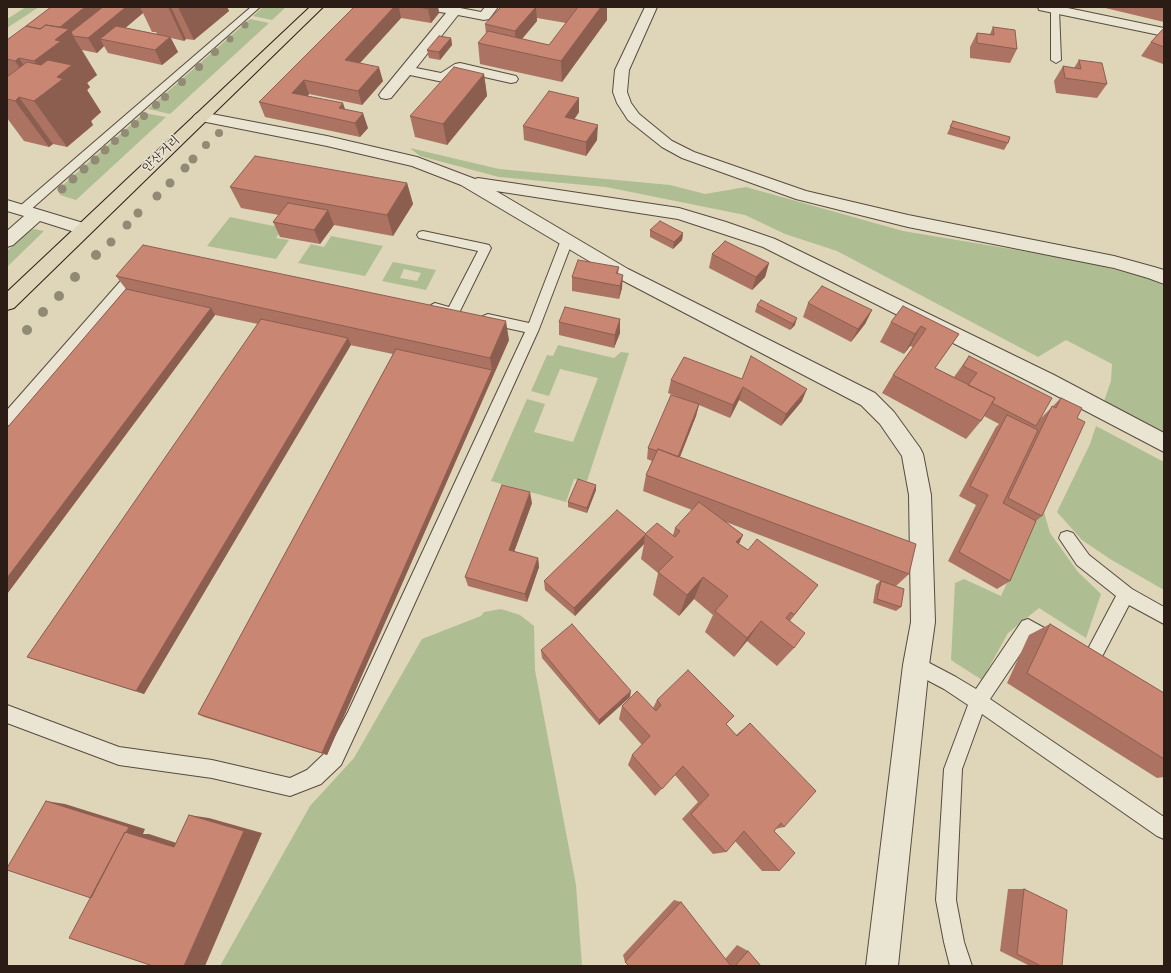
<!DOCTYPE html>
<html>
<head>
<meta charset="utf-8">
<style>
  body { margin:0 }
  #map { position:relative; width:1171px; height:973px; overflow:hidden; background:#dfd5b9; font-family:"IM FELL DW Pica",serif }
  canvas { display:block }
  .frame { position:absolute; inset:0; border:8px solid #2b1d16; pointer-events:none }
</style>
</head>
<body>
<div id="map">
<canvas width="1171" height="973"></canvas>
<div class="frame"></div>
</div>
<script>
const g = document.querySelector('canvas').getContext('2d');
g.lineJoin = 'round';
function paint(path, color) { g.fillStyle = color; g.fill(path, 'evenodd'); }
const poly = rows => new Path2D(rows.map(r => 'M' + r).join(''));
function strokePath(path, color, width, dash) { g.strokeStyle = color; g.lineWidth = width; g.lineCap = dash ? 'butt' : 'round'; g.setLineDash(dash || []); g.stroke(path); }
function label(font, color, halo, rows, align = 'center') {
  g.font = font + ' "IM FELL DW Pica","Noto Serif KR",serif'; g.lineWidth = 3; g.setLineDash([]); g.textBaseline = 'middle'; g.strokeStyle = halo; g.fillStyle = color; for (const [text, x, y, turn = 0] of rows) {
    g.save(); g.translate(x, y); g.rotate((+turn || 0) * Math.PI / 180); g.textAlign = isNaN(turn) ? turn : align; if (halo) g.strokeText(text, 0, 0); g.fillText(text, 0, 0); g.restore();
  }
}
const green = poly([
  [26,7,39,7,7,28,7,19],
  [263,7,286,7,272,20,253,16],
  [250,19,269,23,170,114,148,109],
  [144,113,166,117,76,200,60,195,59,190,61,187],
  [410,148,499,169,670,185,705,194,746,187,903,231,1083,261,1150,279,1164,286,1164,432,1104,401,1111,381,1112,364,1066,340,1038,357,837,251,785,234,745,215,606,187,499,177,420,156],
  [230,217,283,228,276,238,289,240,276,259,207,246],
  [34,229,44,231,7,267,7,251,25,234],
  [331,236,383,246,365,276,298,263,311,244,324,247],
  [393,262,436,270,426,290,382,281],
  [404,269,421,273,417,281,400,278],
  [558,345,614,358,621,352,629,353,587,481,574,479,566,502,491,481,527,399,545,404,534,432,573,442,598,378,560,369,549,396,531,391,547,355,553,356],
  [1096,426,1164,462,1164,590,1110,559,1082,540,1057,512,1090,444],
  [1042,505,1050,533,1078,572,1101,594,1086,638,1039,608,1008,633,982,680,951,660,955,583,964,579,1001,596],
  [501,609,520,615,534,626,535,670,576,885,582,966,220,966,310,806,354,758,422,639,481,616,484,612]
]);
const service = poly([
  [251,7,260,7,28,212,20,212,18,209,20,206,251,7],
  [1052,7,1058,7,1059,9,1061,60,1056,63,1051,60,1051,9,1052,7],
  [423,231,485,244,489,245,491,248,458,315,453,317,435,313,431,311,429,308,431,305,435,303,449,307,478,251,419,238,417,235,419,232,423,231],
  [567,236,571,237,573,240,539,329,360,724,341,765,321,784,290,796,212,778,119,765,7,723,7,705,119,747,212,760,290,778,307,770,327,751,348,712,525,332,488,324,483,322,482,319,483,316,488,314,529,323,561,240,563,237,567,236],
  [136,267,140,268,142,271,140,274,12,424,7,426,7,410,132,268,136,267],
  [1067,531,1073,533,1089,555,1132,589,1164,607,1164,624,1129,605,1095,670,1089,673,1083,670,1080,664,1116,596,1077,565,1059,538,1061,533,1067,531],
  [1028,619,1059,636,1061,642,1059,648,1053,650,1031,638,990,699,1164,817,1164,839,1157,836,982,714,962,769,956,900,964,942,972,966,950,966,944,942,936,900,944,769,968,705,944,689,910,671,907,665,910,659,916,656,956,677,976,689,1022,621,1028,619]
]);
const minor = poly([
  [427,7,455,7,481,12,485,7,498,7,489,19,484,20,458,15,416,68,441,73,455,64,460,63,516,76,518,79,516,82,511,83,462,72,448,81,443,82,410,75,391,98,386,99,381,98,379,95,381,92,446,13,428,10,427,7],
  [645,7,657,7,629,70,627,92,631,103,639,114,672,141,694,152,806,191,908,215,1114,256,1154,267,1164,270,1164,284,1148,278,1114,268,908,227,796,199,682,158,662,147,628,120,617,103,613,92,615,70,645,7],
  [1038,7,1063,7,1164,28,1164,36,1044,11,1039,10,1038,7],
  [201,112,327,136,417,157,475,179,478,178,679,208,726,222,775,239,1054,375,1164,433,1164,452,1040,387,763,247,678,219,496,191,628,269,875,393,894,412,920,448,923,454,931,495,935,622,929,665,898,966,866,966,903,665,911,622,909,495,902,456,880,424,861,405,616,277,461,185,412,166,327,146,196,120,193,117,196,114,201,112],
  [7,200,90,225,93,229,90,233,84,235,40,221,13,245,7,247,7,231,24,216,7,211,7,200]
]);
const primary = poly([
  [310,7,323,7,14,308,7,310,7,292,310,7]
]);
const trees = [
  [245,25,3.5],
  [230,39,3.5],
  [215,52,4],
  [199,67,4],
  [182,82,4],
  [165,97,4],
  [156,105,4],
  [144,116,4],
  [135,124,4],
  [125,133,4],
  [219,133,4],
  [115,141,4],
  [206,145,4],
  [105,150,4.5],
  [193,159,4.5],
  [95,160,4.5],
  [185,168,4.5],
  [84,169,4.5],
  [73,179,4.5],
  [170,183,4.5],
  [62,189,4.5],
  [157,196,4.5],
  [138,213,4.5],
  [127,225,4.5],
  [111,242,4.5],
  [96,255,5],
  [75,277,5],
  [59,296,5],
  [43,312,5],
  [27,330,5]
];
const wall = poly([
  [51,7,227,7,229,11,194,40,186,39,184,41,171,38,178,52,162,65,108,53,104,46,97,53,82,50,97,75,87,83,90,87,87,90,101,112,91,121,93,125,67,147,53,144,49,147,24,141,7,118,7,40,26,26],
  [143,13,152,32,156,32,157,34,125,28],
  [354,7,438,7,439,13,431,23,401,18,360,63,383,81,362,105,309,94,308,96,345,110,368,128,360,137,265,117,259,102],
  [501,7,607,7,607,20,562,82,480,64,478,43,486,34,485,24],
  [537,18,566,23,549,45,522,39,537,21],
  [1101,7,1164,7,1164,22],
  [993,27,1017,49,1010,63,970,58,970,47,977,33,990,34],
  [1164,28,1164,63,1163,64,1141,56,1151,42],
  [451,38,452,45,440,60,429,58,427,50],
  [1079,60,1107,84,1097,98,1056,93,1054,81,1063,66,1074,68],
  [484,74,487,96,447,145,415,137,410,116],
  [579,98,579,112,574,120,597,140,586,156,524,140,523,126],
  [953,121,1008,143,1004,150,947,134],
  [407,183,413,204,393,236,334,225,320,244,280,237,273,222,279,215,241,208,230,187],
  [650,230,683,233,682,240,673,249,650,237],
  [712,254,769,263,765,277,752,290,709,268],
  [619,267,618,274,622,288,619,299,572,291,572,277],
  [116,276,509,340,327,755,204,717,198,714,393,354,350,345,144,694,36,660,27,657,258,324,215,315,7,594,7,428,126,289],
  [761,300,795,325,790,330,755,312,757,305],
  [808,303,872,310,865,324,851,342,803,317],
  [903,306,959,334,935,368,954,377,969,356,1041,418,1061,398,1077,418,1042,516,1036,521,1010,581,997,589,948,561,976,505,959,496,996,427,999,424,984,416,981,421,966,439,882,393,893,375,913,347,910,346,904,354,880,342,891,322],
  [620,319,620,333,614,348,559,335,559,322],
  [742,379,802,401,781,426,739,400,730,418,699,405,696,416,680,457,909,574,896,586,901,607,896,611,873,603,876,585,880,581,726,522,743,535,739,544,748,550,818,585,790,621,794,648,777,666,747,641,734,657,705,632,713,615,694,599,679,616,653,595,658,573,641,559,644,544,575,616,545,590,544,581,646,534,673,535,675,528,692,510,643,491,646,475,652,461,647,459,648,448,688,401,668,393,671,380],
  [596,485,596,490,587,513,568,507,568,502],
  [532,503,514,552,538,558,539,567,527,602,468,586,465,577],
  [1050,624,1164,693,1164,777,1157,778,1007,683,1029,635],
  [541,650,630,697,599,725,542,658],
  [657,700,726,724,736,735,750,723,784,827,775,829,774,831,779,871,762,871,735,841,726,852,713,854,682,819,698,802,675,775,655,796,628,765,632,755,642,745,619,719,622,706,653,708],
  [1008,889,1024,889,1062,966,1030,966,1000,951],
  [674,900,681,902,725,959,737,945,748,951,761,966,629,966,625,962,623,955]
]);
const shadedWall = poly([
  [85,7,121,7,73,36,97,75,87,83,90,87,87,90,101,112,91,121,93,125,67,147,34,101,40,96,15,61,19,58,44,94,51,87,34,61,51,35],
  [126,7,140,7,143,13,110,41,100,39,104,46,97,53,88,38],
  [168,7,171,7,186,39,184,41],
  [178,7,227,7,229,11,194,40],
  [394,7,399,7,401,18,349,75,345,60],
  [429,7,438,7,439,13,431,23,428,9],
  [536,7,537,21,516,46,515,31],
  [601,7,607,7,607,20,562,82,561,61],
  [170,37,178,52,162,65,155,50],
  [451,38,452,45,440,60,439,52],
  [379,67,383,81,362,105,358,91],
  [484,74,487,96,447,145,443,124],
  [304,80,309,94,297,107,292,93],
  [19,97,53,144,49,147,15,101],
  [579,98,579,112,565,132,565,117],
  [343,103,348,118,339,108],
  [363,113,368,128,360,137,355,123],
  [598,125,597,140,586,156,586,142],
  [407,183,413,204,393,236,387,215],
  [328,210,334,225,320,244,314,230],
  [683,233,682,240,673,249,674,242],
  [769,263,765,277,752,290,756,277],
  [623,275,622,288,619,299,620,286],
  [211,308,215,315,7,594,7,578],
  [872,310,865,324,851,342,858,329],
  [797,318,795,325,790,330,793,324],
  [620,319,620,333,614,348,615,335],
  [506,321,509,340,493,376,490,358],
  [921,326,910,346,904,354,915,334],
  [348,338,351,345,144,694,136,691],
  [492,370,493,376,327,755,322,753],
  [743,387,739,400,730,418,733,405],
  [807,389,802,401,781,426,786,414],
  [699,404,696,416,675,469,678,458],
  [596,485,596,490,587,513,587,508],
  [530,492,532,503,511,560,509,550],
  [645,534,644,544,575,616,574,608],
  [743,535,731,560,736,542],
  [538,558,539,567,527,602,525,594],
  [703,577,694,599,679,616,687,595],
  [761,621,747,641,734,657,747,638],
  [631,691,630,697,599,725,599,720],
  [46,801,65,804,145,829,143,834,149,834,195,849,91,898],
  [189,815,209,818,262,833,205,966,184,966]
]);
const building = poly([
  [51,7,85,7,60,27,46,25,40,29,26,26,51,7],
  [103,7,126,7,88,38,73,36,71,32,103,7],
  [354,7,394,7,345,60,379,67,358,91,304,80,292,93,343,103,339,108,363,113,355,123,259,102,354,7],
  [419,7,429,7,428,9,419,7],
  [501,7,536,7,515,31,485,24,501,7],
  [578,7,601,7,561,61,478,43,488,31,549,45,578,7],
  [46,25,69,29,55,40,61,41,34,61,19,58,15,61,7,59,7,40,26,26,40,29,46,25],
  [116,26,170,37,155,50,100,39,116,26],
  [993,27,1015,30,1017,49,977,43,977,33,994,35,993,27],
  [1164,28,1164,47,1151,42,1164,28],
  [439,36,451,38,439,52,427,50,439,36],
  [48,60,72,65,57,77,63,79,34,101,19,97,15,101,7,99,7,77,27,62,41,65,48,60],
  [1079,60,1102,63,1107,84,1065,78,1063,66,1081,69,1079,60],
  [454,67,484,74,443,124,410,116,454,67],
  [549,91,579,98,565,117,598,125,586,142,523,126,549,91],
  [953,121,1010,137,1008,143,950,127,953,121],
  [255,156,407,183,387,215,230,187,255,156],
  [288,203,328,210,314,230,273,222,288,203],
  [660,221,683,233,674,242,650,230,660,221],
  [725,241,769,263,756,277,712,254,725,241],
  [143,245,506,321,490,358,116,276,143,245],
  [578,260,619,267,616,273,623,275,620,286,572,277,578,260],
  [822,286,872,310,858,329,808,303,822,286],
  [126,289,211,308,7,578,7,428,126,289],
  [761,300,797,318,793,324,757,305,761,300],
  [903,306,959,334,935,368,995,398,981,421,893,375,926,329,921,326,915,334,891,322,903,306],
  [565,307,620,319,615,335,559,322,565,307],
  [261,319,348,338,136,691,27,657,261,319],
  [396,349,492,370,322,753,198,714,396,349],
  [751,356,807,389,786,414,743,387,733,405,671,380,684,357,742,379,751,356],
  [969,356,1052,398,1036,426,992,403,995,398,968,385,977,373,963,366,969,356],
  [671,395,699,404,678,457,658,449,657,451,648,448,671,395],
  [1061,398,1082,408,1077,418,1085,422,1042,516,1008,498,1052,406,1056,408,1061,398],
  [1007,415,1038,430,1003,503,1036,521,1010,581,959,552,988,495,970,486,1007,415],
  [658,449,916,544,909,574,646,475,658,449],
  [578,479,596,485,587,508,568,502,578,479],
  [502,485,530,492,509,550,538,558,525,594,465,577,502,485],
  [699,502,743,535,736,542,748,550,757,539,818,585,794,615,791,612,786,618,805,633,794,648,761,621,747,638,715,611,728,596,703,577,687,595,658,572,673,557,645,534,657,523,675,537,680,531,675,528,699,502],
  [617,510,646,534,574,608,544,581,617,510],
  [881,581,904,589,901,607,877,599,881,581],
  [572,624,631,691,599,720,541,650,572,624],
  [1050,624,1164,693,1164,759,1027,673,1050,624],
  [688,670,734,716,726,724,737,736,750,723,816,791,784,827,781,823,774,831,795,853,779,871,744,831,726,852,691,814,709,795,683,766,662,789,632,755,650,736,622,706,637,691,656,711,661,705,657,700,688,670],
  [46,801,129,827,126,833,125,832,91,898,7,870,7,868,46,801],
  [189,815,244,831,184,966,153,966,69,938,125,832,174,847,189,815],
  [1024,889,1067,910,1062,966,1041,966,1017,954,1024,889],
  [681,902,731,966,629,966,625,962,681,902],
  [748,951,761,966,735,966,748,951]
]);
const farStreetnames = [
  ["안산거리",162,155,-44]
];
paint(green, '#aebe92');
strokePath(service, '#584b3f', 2);
strokePath(minor, '#584b3f', 2);
strokePath(primary, '#2b1d16', 2);
paint(service, '#eae4d2');
paint(minor, '#eae4d2');
paint(primary, '#dfd5b9');
g.fillStyle = '#918a74';
for (const [x, y, r] of trees) { g.beginPath(); g.arc(x, y, r, 0, 2 * Math.PI); g.fill(); }
paint(wall, '#ac7363');
paint(shadedWall, '#8c5e50');
paint(building, '#c88673');
strokePath(building, '#8c5e50', 1);
label('12px', '#2b1d16', '#eae4d2', farStreetnames);
</script>
</body>
</html>
